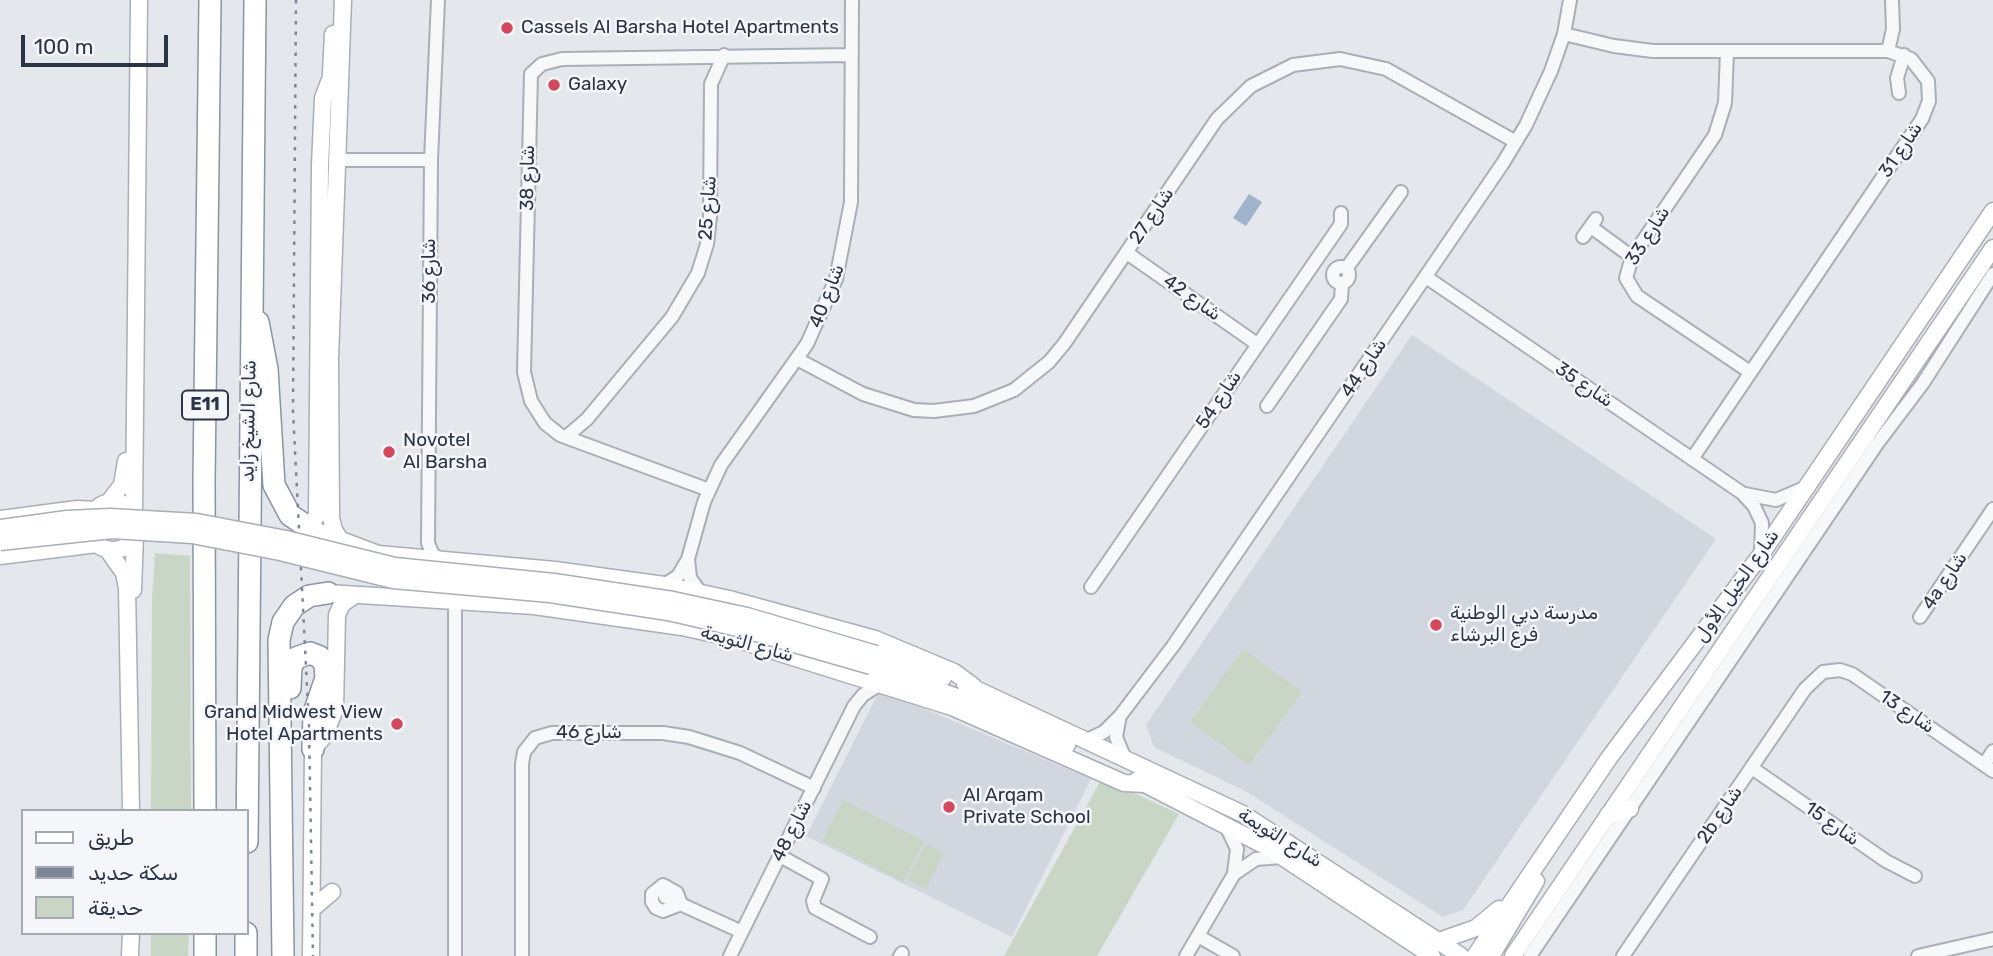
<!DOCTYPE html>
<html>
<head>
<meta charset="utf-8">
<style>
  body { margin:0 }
  #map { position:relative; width:1993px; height:956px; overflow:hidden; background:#e4e7ec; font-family:Rubik,Vazirmatn,sans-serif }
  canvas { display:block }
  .legend { position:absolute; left:21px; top:809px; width:228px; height:126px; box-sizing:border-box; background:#f4f6f9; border:2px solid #a4a8b1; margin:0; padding:9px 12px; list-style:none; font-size:21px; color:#2b3445 }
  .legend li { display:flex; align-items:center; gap:14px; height:35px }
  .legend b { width:35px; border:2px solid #a4a8b1 }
  .scale { position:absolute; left:21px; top:35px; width:147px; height:32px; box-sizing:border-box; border:4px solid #2b3445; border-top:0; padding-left:9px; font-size:21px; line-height:24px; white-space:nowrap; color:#2b3445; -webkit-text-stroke:5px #f4f6f9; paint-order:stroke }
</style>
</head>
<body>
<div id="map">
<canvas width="1993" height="956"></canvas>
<ul class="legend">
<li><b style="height:9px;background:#fff"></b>طريق</li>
<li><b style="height:9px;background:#7d8696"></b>سكة حديد</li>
<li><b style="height:19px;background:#c9d6c5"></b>حديقة</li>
</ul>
<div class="scale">100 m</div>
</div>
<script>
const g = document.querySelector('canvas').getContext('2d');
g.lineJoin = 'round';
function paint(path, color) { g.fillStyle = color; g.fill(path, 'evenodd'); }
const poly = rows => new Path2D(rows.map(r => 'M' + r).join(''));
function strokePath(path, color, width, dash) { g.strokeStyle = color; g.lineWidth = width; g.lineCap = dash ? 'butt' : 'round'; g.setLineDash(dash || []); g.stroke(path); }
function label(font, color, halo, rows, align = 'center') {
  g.font = font + ' Rubik,Vazirmatn,sans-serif'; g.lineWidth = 5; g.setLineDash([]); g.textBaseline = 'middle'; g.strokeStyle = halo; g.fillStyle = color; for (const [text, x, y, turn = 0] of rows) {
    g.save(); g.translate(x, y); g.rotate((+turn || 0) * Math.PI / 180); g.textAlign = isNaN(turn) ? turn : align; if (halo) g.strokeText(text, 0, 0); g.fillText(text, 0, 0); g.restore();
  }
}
const built = poly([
  [1412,335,1716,539,1463,910,1443,917,1247,792,1154,747,1146,725],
  [880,690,1091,779,1012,937,806,836]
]);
const green = poly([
  [155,553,190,556,191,811,151,811,152,600],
  [1243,649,1302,692,1249,765,1190,722],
  [1102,778,1179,814,1097,956,1004,956],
  [843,800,924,841,903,882,822,841],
  [926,844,944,853,926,889,907,879],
  [151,933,189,933,188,956,151,956]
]);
const water = poly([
  [1249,194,1262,202,1246,226,1233,218]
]);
const street = poly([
  [438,0,431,160,428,543,432,553,440,560],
  [1564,34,1614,46,1653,51,1888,51,1911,59,1928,81,1929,101,1922,119,1692,459],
  [1888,51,1893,29,1892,0],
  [1727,52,1725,103,1715,135,1632,257,1626,278,1637,296,1750,372],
  [1899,93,1897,78,1904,55],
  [337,160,431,160],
  [1591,227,1632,257],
  [1583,237,1596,219],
  [1127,253,1257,344],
  '1333 275a8 8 0 1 1 16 0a8 8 0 1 1-16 0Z',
  [1346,269,1401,192],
  [1426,277,1742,493,1754,506,1762,523,1761,552],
  [797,359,863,394,914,410,934,411,974,406,1014,390,1049,362,1064,344,1217,119,1251,86,1293,65,1340,59,1386,69,1516,142],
  [1267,406,1341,299,1342,283],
  [566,437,587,419,672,317,698,273,707,244,710,217,711,84,724,55],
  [709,490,560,435,545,423,531,401,524,372,531,74,542,64,562,59,851,55],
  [1745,494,1776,500,1804,488],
  [688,559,690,578,700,592],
  [664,585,678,576,688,559,704,502,721,465,807,344,836,279,851,202,852,0],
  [1091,587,1341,224,1341,213],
  [1920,617,1993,509],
  [1119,720,1116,737,1125,759],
  [1087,740,1104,732,1120,716,1173,646,1503,163,1526,125,1551,71,1564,34,1570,0],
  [1984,765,1993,751],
  [1752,768,1886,861,1915,876],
  [1226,826,1237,849,1234,873],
  [780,856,822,879,813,901,815,908,870,937],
  [663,885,677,893,681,904,663,911,656,908,652,902,652,894,663,885],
  [665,897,742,932],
  [1198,936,1233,956],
  [455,956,455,602],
  [522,956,522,764,524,752,535,738,552,733,663,733,689,737,740,753,814,788],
  [730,956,854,706,863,695,880,684],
  [900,956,902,953],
  [1186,956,1234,874,1256,859,1282,857],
  [1530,956,1877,444,1923,383,1993,274],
  [1623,956,1805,689,1823,672,1840,670,1852,674,1993,771],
  [1918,956,1993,939]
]);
const secondary = poly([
  [329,82,323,98,320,166,317,515,309,528,378,554,555,570,664,585,729,599,875,639,954,672,973,686],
  [330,92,333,34],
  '89 526a24 24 0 1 1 48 0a24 24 0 1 1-48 0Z',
  [108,503,122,485,126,461],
  [134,515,139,0],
  [0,519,77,509,96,510],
  [343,544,334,530,331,518,330,359,343,0],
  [107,549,124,573,127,588,131,811],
  [0,556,97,544],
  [133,590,135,535],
  [328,593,534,606,682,627,732,638,952,707,1124,783,1145,784],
  [876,654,943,678],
  [871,666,965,700,1067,745],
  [965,684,1243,814,1461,956],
  [1137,780,1269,848,1432,956],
  [1608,815,1630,809],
  [312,909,332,892],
  [1436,942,1476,928,1499,909],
  [130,956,131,933],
  [311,956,313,749,325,735,335,709,337,615,342,604,355,595],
  [1475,956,1609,758,1760,556,1993,211],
  [1491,956,1536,881],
  [1513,956,1993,248]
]);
const highway = poly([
  [258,322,267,369,274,485,290,515,309,528],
  [290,688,291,667,296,658,310,653,320,657,325,665,326,678,314,713,313,749],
  [205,811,204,481,210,0],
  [247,842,255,0],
  [205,933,205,956],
  [246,956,246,933],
  [283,956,279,640,283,622,294,606,309,596,328,593]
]);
const rail = poly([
  [296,0,293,411,309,726,313,956]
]);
const secondaryBridge = poly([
  [0,528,67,519,110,517,197,522,286,539,395,566,554,582,673,600,747,616,876,654],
  [0,542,112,530,192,535,280,552,393,580,550,594,668,612,746,630,871,666]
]);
const markers = [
  [507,28,7,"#d1495b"],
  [554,85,7,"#d1495b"],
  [389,452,7,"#d1495b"],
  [1436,625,7,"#d1495b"],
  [397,724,7,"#d1495b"],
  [949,807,7,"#d1495b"]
];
const shields = [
  [205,405,46]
];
const shieldNames = [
  ["E11",205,405]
];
const poiNames = [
  ["Cassels Al Barsha Hotel Apartments",521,28],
  ["Galaxy",568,85],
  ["Novotel",403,441],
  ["Al Barsha",403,463],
  ["مدرسة دبي الوطنية",1450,614],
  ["فرع البرشاء",1450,636],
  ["Grand Midwest View",383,713,"right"],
  ["Hotel Apartments",383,735,"right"],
  ["Al Arqam",963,796],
  ["Private School",963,818]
];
const streetNames = [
  ["شارع 31",1901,150,-56],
  ["شارع 38",528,178,-89],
  ["شارع 25",708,208,-86],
  ["شارع 27",1152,216,-56],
  ["شارع 33",1648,236,-58],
  ["شارع 36",430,271,-90],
  ["شارع 40",827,296,-69],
  ["شارع 42",1192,298,35],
  ["شارع 44",1364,368,-56],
  ["شارع 35",1584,385,34],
  ["شارع 54",1219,400,-56],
  ["شارع الشيخ زايد",249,421,-89],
  ["4a شارع",1945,581,-56],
  ["شارع الخيل الأول",1737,586,-55],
  ["شارع الثويمة",747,644,15],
  ["شارع 13",1907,712,34],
  ["شارع 46",589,733],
  ["2b شارع",1720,815,-56],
  ["شارع 15",1832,824,35],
  ["شارع 48",792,831,-63],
  ["شارع الثويمة",1280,838,32]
];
paint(built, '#d2d6de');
paint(green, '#c9d6c5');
paint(water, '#9fb4cc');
strokePath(street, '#a9aeb7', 16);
strokePath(secondary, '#a9aeb7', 19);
strokePath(highway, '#8b94a3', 24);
strokePath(street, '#f7f8fa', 12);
strokePath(secondary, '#fff', 16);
strokePath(highway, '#fff', 21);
strokePath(rail, '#7d8696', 2.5, [3.5, 7]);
strokePath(secondaryBridge, '#a9aeb7', 19, []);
strokePath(secondaryBridge, '#fff', 16);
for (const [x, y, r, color] of markers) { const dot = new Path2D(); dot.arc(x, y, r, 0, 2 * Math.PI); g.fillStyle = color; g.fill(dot); strokePath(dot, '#f4f6f9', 2.5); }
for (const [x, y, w] of shields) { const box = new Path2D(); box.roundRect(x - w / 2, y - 14.5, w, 29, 5); g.fillStyle = '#f4f6f9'; g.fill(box); strokePath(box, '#2b3445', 2); }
label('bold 18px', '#2b3445', null, shieldNames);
label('19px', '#2b3445', '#f4f6f9', poiNames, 'left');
label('19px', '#2b3445', '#f4f6f9', streetNames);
</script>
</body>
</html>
